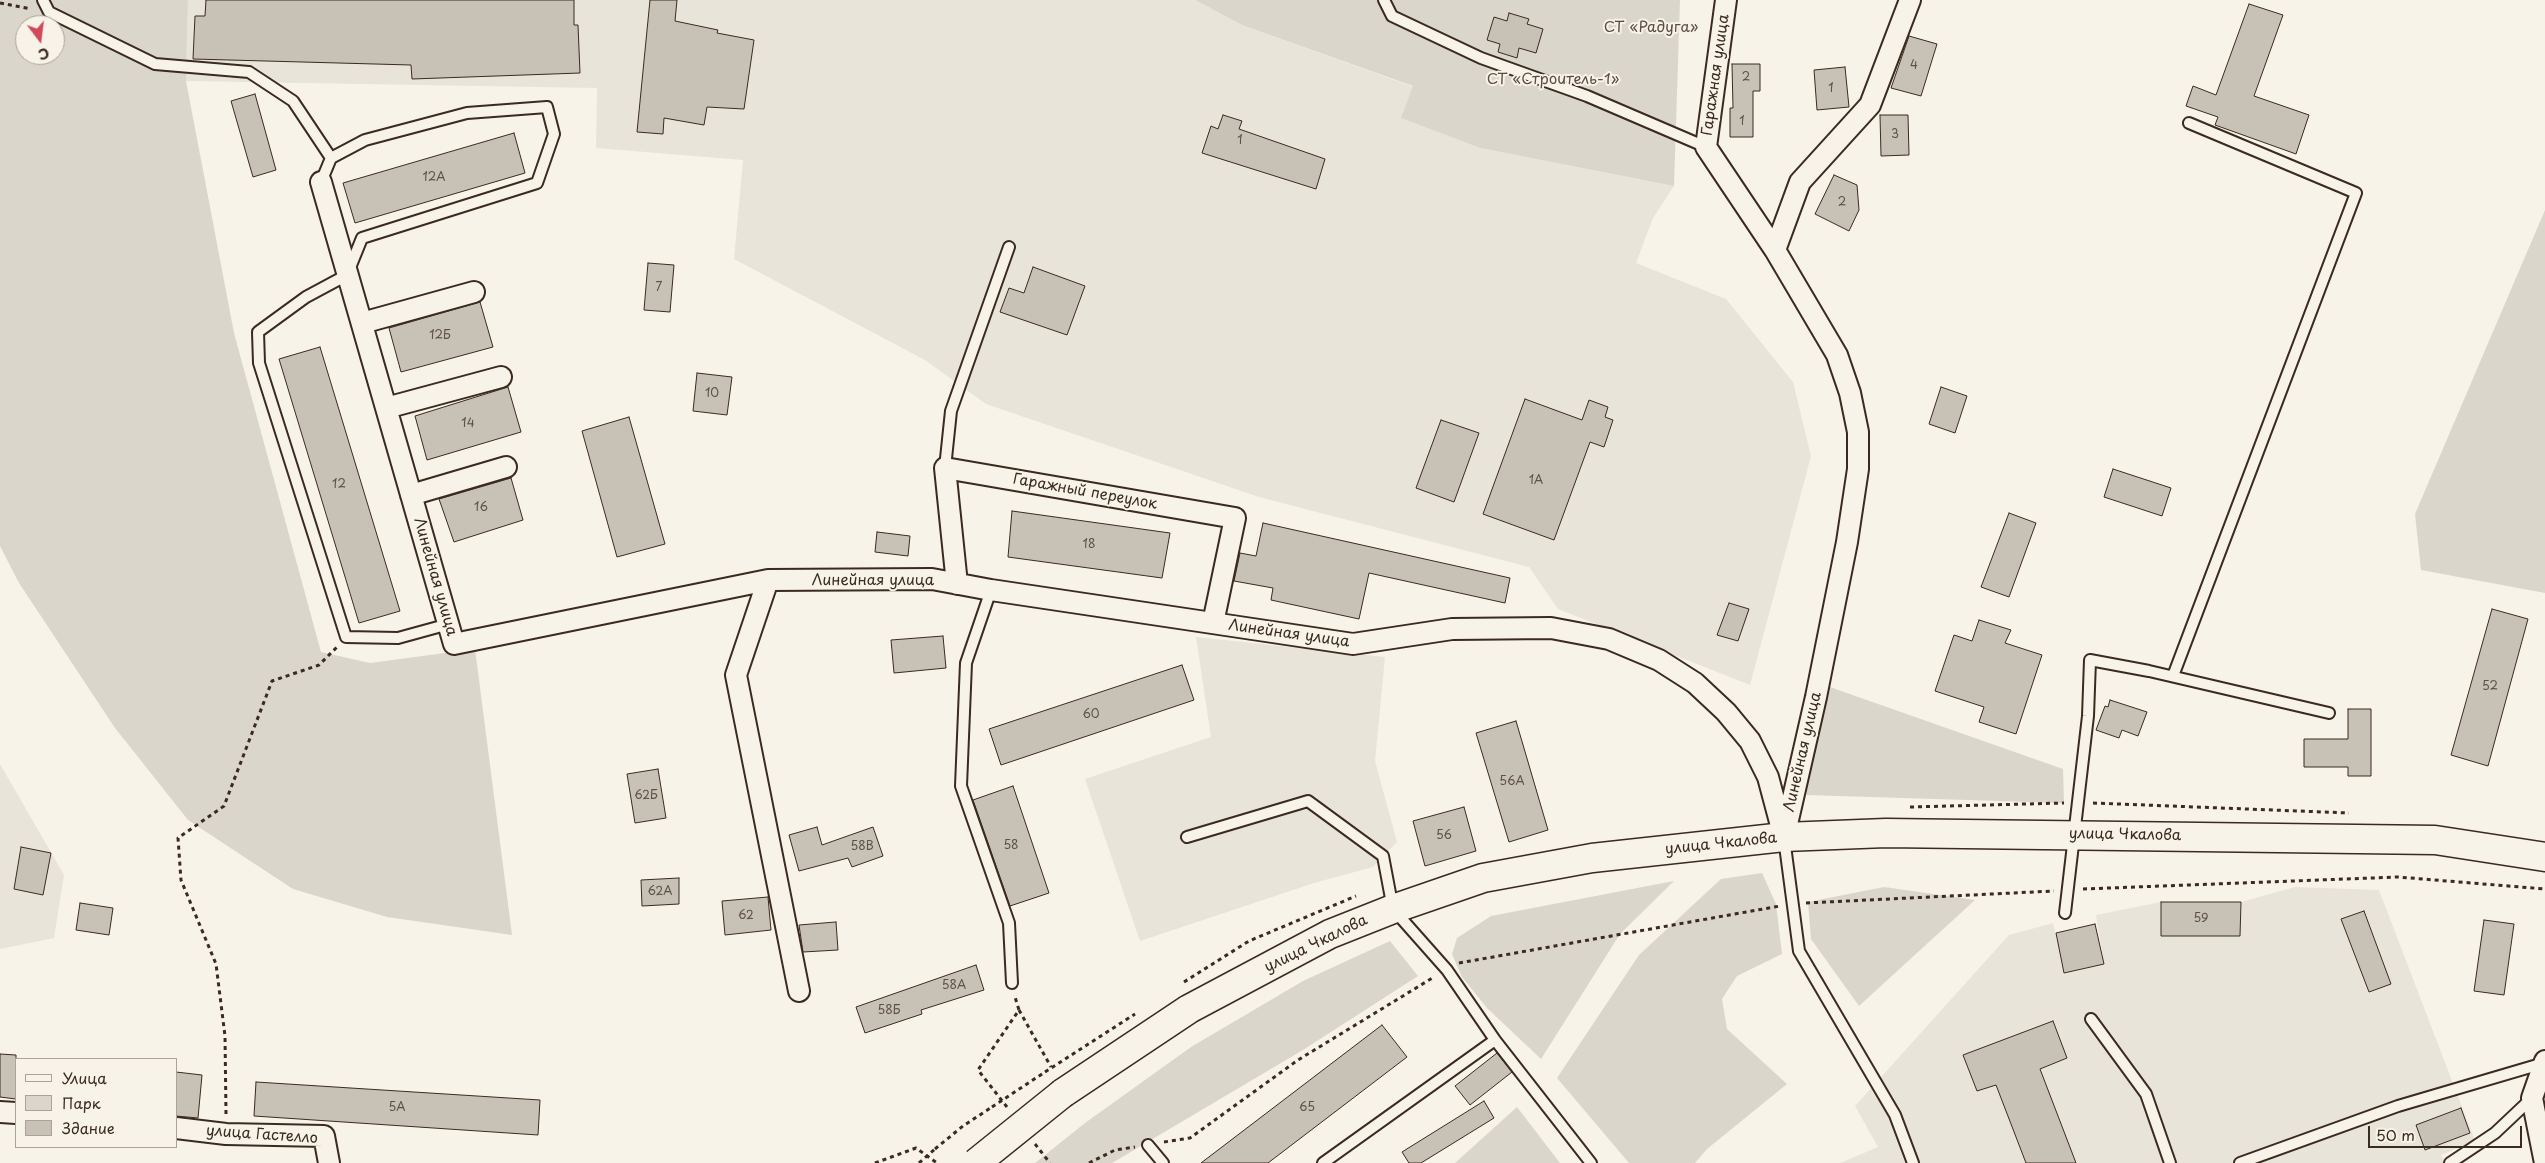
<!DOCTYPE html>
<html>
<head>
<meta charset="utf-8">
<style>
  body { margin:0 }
  #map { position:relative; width:2545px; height:1163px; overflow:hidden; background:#f7f3e8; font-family:"Playpen Sans",sans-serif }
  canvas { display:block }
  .legend { position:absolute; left:15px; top:1058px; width:162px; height:90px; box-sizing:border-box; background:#f7f3e8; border:1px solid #aca397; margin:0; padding:6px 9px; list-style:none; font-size:15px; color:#3b2a1e }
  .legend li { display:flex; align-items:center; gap:10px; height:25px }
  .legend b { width:25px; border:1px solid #aca397 }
  .north { position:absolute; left:15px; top:15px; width:50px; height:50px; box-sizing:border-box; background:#f7f3e8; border:1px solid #aca397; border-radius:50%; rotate:165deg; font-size:14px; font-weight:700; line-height:20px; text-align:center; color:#3b2a1e }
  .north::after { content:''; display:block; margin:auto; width:18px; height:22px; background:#d1495b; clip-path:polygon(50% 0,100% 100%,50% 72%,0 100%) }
  .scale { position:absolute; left:2368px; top:1126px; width:154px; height:22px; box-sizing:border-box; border:2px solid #3b2a1e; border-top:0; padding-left:6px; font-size:15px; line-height:18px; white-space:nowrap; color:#3b2a1e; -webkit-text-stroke:4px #f7f3e8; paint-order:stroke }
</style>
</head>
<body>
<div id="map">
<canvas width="2545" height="1163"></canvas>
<ul class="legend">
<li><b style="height:6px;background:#f7f3e8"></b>Улица</li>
<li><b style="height:14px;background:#dbd6cb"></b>Парк</li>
<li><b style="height:14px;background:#c8c1b6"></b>Здание</li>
</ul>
<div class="north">С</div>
<div class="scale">50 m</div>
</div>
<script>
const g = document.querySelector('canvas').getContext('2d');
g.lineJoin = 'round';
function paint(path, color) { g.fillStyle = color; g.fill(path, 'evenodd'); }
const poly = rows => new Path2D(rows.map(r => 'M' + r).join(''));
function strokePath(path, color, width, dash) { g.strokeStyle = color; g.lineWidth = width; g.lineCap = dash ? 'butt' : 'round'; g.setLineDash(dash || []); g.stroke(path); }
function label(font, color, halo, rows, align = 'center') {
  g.font = font + ' "Playpen Sans",sans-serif'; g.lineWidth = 4; g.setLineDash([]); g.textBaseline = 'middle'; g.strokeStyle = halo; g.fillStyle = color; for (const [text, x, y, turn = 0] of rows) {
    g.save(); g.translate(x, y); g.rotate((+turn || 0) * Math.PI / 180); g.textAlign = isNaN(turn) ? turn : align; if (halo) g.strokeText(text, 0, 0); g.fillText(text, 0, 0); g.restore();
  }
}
const built = poly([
  [188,0,1195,0,1242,25,1414,87,1402,118,1480,148,1674,186,1653,218,1636,263,1726,299,1793,382,1811,456,1750,685,1558,609,1529,567,1259,497,986,404,925,360,734,259,743,160,596,148,597,88,186,81],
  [1196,637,1385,657,1375,761,1397,842,1373,867,1314,883,1140,941,1085,779,1211,737],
  [0,764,64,875,54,938,0,949],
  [2295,887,2379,890,2475,1141,2441,1155,2446,1163,1840,1163,1878,1147,1855,1106,2009,935,2053,923,2065,973,2104,964,2096,915,2161,902,2161,936,2240,936,2241,902]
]);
const green = poly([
  [0,0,188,0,186,81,234,333,321,652,370,663,475,649,512,935,387,917,293,889,188,820,115,728,19,583,0,546],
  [25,25,55,25,55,55,25,55],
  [1195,0,1680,0,1674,186,1480,148,1401,118,1413,86,1242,25],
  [2545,210,2545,593,2421,570,2415,514],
  [1827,686,2063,769,2064,803,1806,795],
  [1762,873,1776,904,1782,954,1737,976,1722,999,1727,1029,1787,1084,1707,1149,1695,1163,1629,1163,1557,1078,1639,955,1721,879],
  [1674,881,1620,934,1541,1059,1487,1008,1462,977,1452,954,1457,938,1491,916],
  [1884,887,1975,900,1859,1006,1811,939,1808,902],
  [1390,941,1418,976,1303,1050,1112,1163,1035,1163,1085,1123,1191,1047,1303,981],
  [1517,1107,1560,1163,1455,1163]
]);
const building = poly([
  [206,0,574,0,574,25,578,25,580,73,412,79,411,65,193,59,195,16,205,16,206,0],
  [650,0,677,0,675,21,718,30,717,33,754,40,744,109,707,107,704,125,664,118,663,134,637,132,650,0],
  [2249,4,2283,15,2254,96,2309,115,2296,154,2215,125,2218,117,2186,106,2193,86,2216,95,2249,4],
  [1509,13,1529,19,1527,24,1543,29,1536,53,1519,48,1517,58,1498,52,1500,44,1487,40,1494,17,1507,21,1509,13],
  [1909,36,1937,44,1921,96,1891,88,1909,36],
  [1732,64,1760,64,1760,91,1753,91,1753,137,1730,137,1730,108,1733,108,1732,64],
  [1845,67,1849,107,1817,110,1814,70,1845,67],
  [255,94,276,170,253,177,231,101,255,94],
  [1223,115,1242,121,1239,129,1325,159,1316,189,1202,153,1211,126,1218,129,1223,115],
  [1880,115,1908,115,1909,155,1881,156,1880,115],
  [514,133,525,173,355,223,343,183,514,133],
  [1834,175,1857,185,1859,210,1849,231,1815,214,1834,175],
  [648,263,674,265,670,312,644,310,648,263],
  [1033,267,1085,286,1067,335,1000,312,1009,288,1024,293,1033,267],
  [480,302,493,347,401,372,389,328,480,302],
  [320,347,400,611,359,623,279,359,320,347],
  [697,373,732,377,727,415,693,411,697,373],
  [508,387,521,432,427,460,415,416,508,387],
  [1941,387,1967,396,1955,433,1929,424,1941,387],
  [1525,399,1582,420,1589,400,1608,407,1605,417,1613,420,1604,447,1590,442,1554,540,1483,514,1525,399],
  [629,417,665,544,617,557,582,431,629,417],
  [1441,420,1479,433,1454,502,1416,488,1441,420],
  [2113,469,2171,488,2162,516,2104,497,2113,469],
  [511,478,523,520,454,542,439,499,511,478],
  [1012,511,1170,533,1162,578,1008,557,1012,511],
  [2009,513,2036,523,2009,597,1981,587,2009,513],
  [1263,523,1510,578,1505,603,1369,573,1359,619,1271,600,1273,588,1234,581,1240,553,1256,556,1263,523],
  [877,532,910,536,908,556,875,552,877,532],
  [1729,603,1749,609,1738,641,1717,635,1729,603],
  [2492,609,2528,619,2488,766,2451,755,2492,609],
  [1979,620,2011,630,2005,643,2042,655,2016,734,1979,722,1984,707,1935,691,1954,635,1972,641,1979,620],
  [943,636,946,668,894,673,891,640,943,636],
  [1182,665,1194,700,1001,765,989,729,1182,665],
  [2110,700,2147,712,2138,736,2122,730,2119,738,2096,730,2105,706,2108,707,2110,700],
  [2348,709,2371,709,2371,776,2348,776,2348,767,2304,767,2304,739,2348,739,2348,709],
  [1516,721,1548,830,1509,842,1476,733,1516,721],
  [658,769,666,818,635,823,627,774,658,769],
  [1013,786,1049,893,1010,906,973,800,1013,786],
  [1464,807,1476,851,1425,866,1413,821,1464,807],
  [817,827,822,845,873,827,883,856,852,867,848,858,799,871,789,835,817,827],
  [21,847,51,853,43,895,14,889,21,847],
  [679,878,679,904,642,906,641,880,679,878],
  [768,897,771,930,725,935,722,901,768,897],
  [2161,902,2241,902,2240,936,2161,936,2161,902],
  [80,903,113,908,109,935,76,930,80,903],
  [2364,911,2391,984,2369,992,2341,919,2364,911],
  [2484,920,2514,924,2504,995,2474,991,2484,920],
  [836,922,838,950,803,952,799,925,836,922],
  [2095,924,2104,964,2064,973,2056,933,2095,924],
  [976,965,984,990,921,1010,922,1014,865,1033,856,1007,976,965],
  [2053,1021,2067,1058,2040,1069,2076,1163,2026,1163,1996,1085,1977,1091,1963,1055,2053,1021],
  [1382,1025,1407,1057,1268,1163,1201,1163,1382,1025],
  [1497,1053,1512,1072,1470,1105,1455,1086,1497,1053],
  [0,1054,16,1055,16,1099,0,1097,0,1054],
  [176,1072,202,1075,198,1118,176,1116,176,1072],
  [256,1082,540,1100,538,1135,254,1116,256,1082],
  [1484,1101,1494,1118,1421,1163,1409,1163,1402,1152,1484,1101],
  [2461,1108,2470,1133,2425,1150,2416,1125,2461,1108]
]);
const path = poly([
  [0,3,31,9],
  [2093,803,2349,813],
  [1910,807,2064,803],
  [2083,889,2398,877,2545,889],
  [1806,903,2054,891],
  [1459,963,1780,906],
  [1184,982,1249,941,1356,896],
  [1019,1010,1051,1067],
  [1045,1072,1135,1014],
  [1007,1107,978,1070,1019,1010,1015,997],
  [226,1114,225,1036,216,964,181,880,178,838,224,806,272,681,319,665,337,647],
  [1164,1142,1190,1138,1298,1060,1434,977],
  [1035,1144,1050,1163],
  [935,1149,963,1126,992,1107],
  [875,1163,916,1148,937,1163],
  [1089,1163,1115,1150,1135,1147]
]);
const service = poly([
  [43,0,49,12,155,64,249,72,293,101,331,158],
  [1384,0,1392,16,1481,58,1587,96,1706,147],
  [321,182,331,158,365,140,467,113,547,107,554,134,537,183,362,238,347,275,306,297,258,332,259,363,346,637,398,638,449,624],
  [945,468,951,411,1009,247],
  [991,590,966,663,961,786,1009,923,1012,983],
  [2173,676,2356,193,2189,123],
  [1187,837,1308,801,1383,856,1393,909,1447,970,1495,1040,1591,1163],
  [1784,838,1799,951,1895,1115,1913,1163],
  [2065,913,2088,716,2090,660,2149,671,2329,713],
  [2091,1019,2146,1094,2170,1163],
  [1148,1145,1163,1163],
  [1323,1163,1495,1040],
  [2240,1163,2398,1106,2544,1063],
  [2450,1163,2495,1133,2532,1098]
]);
const minor = poly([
  [1726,0,1706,147,1775,250],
  [321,182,454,644,768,580,932,579,991,590,1353,644,1452,629,1551,628,1609,639,1659,660,1695,683,1726,712,1750,741,1768,777,1784,837],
  [362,323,474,292],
  [386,408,501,377],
  [411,495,506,467],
  [768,580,736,675,799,991],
  [957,584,945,468,1235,518,1213,623],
  [1785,833,1816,697,1847,542,1858,469,1858,432,1850,393,1837,355,1775,250,1800,182,1870,105,1910,0],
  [0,1112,16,1113],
  [176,1128,226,1134,324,1136,329,1163],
  [2545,1163,2532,1098,2545,1061]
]);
const secondary = poly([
  [1063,1093,1189,1009,1330,934,1393,909,1483,878,1592,858,1784,837,1886,833,2435,840,2545,857]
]);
const pathBridge = poly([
  [992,1107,1045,1072],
  [919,1163,935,1149]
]);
const secondaryBridge = poly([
  [976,1163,1063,1093]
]);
const numberNames = [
  ["4",1914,66],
  ["2",1746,78],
  ["1",1831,89],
  ["1",1742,122],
  ["3",1895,135],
  ["1",1240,141],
  ["12А",434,178],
  ["2",1842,203],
  ["7",659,288],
  ["12Б",440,336],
  ["10",712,394],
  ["14",468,424],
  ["1А",1536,481],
  ["12",339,485],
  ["16",481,508],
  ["18",1089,545],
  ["52",2490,687],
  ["60",1091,715],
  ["56А",1512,782],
  ["62Б",646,796],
  ["56",1444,836],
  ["58",1011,846],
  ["58В",862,847],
  ["62А",660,892],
  ["62",746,916],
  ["59",2201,919],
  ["58А",954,986],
  ["58Б",889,1011],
  ["5А",397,1108],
  ["65",1307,1108]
];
const parkNames = [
  ["СТ «Радуга»",1651,28],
  ["СТ «Строитель-1»",1553,80]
];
const streetNames = [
  ["Гаражная улица",1716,75,-82],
  ["Гаражный переулок",1085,492,10],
  ["Линейная улица",435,577,74],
  ["Линейная улица",873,581],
  ["Линейная улица",1289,634,8],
  ["Линейная улица",1803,752,-77],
  ["улица Чкалова",2125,835,1],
  ["улица Чкалова",1721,844,-6],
  ["улица Чкалова",1316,944,-26],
  ["улица Гастелло",262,1135,4]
];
paint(built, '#e9e4d9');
paint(green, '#dbd6cb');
paint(building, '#c8c1b6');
strokePath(building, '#3b2a1e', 1);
strokePath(service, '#3b2a1e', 14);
strokePath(minor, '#3b2a1e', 24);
strokePath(secondary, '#3b2a1e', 31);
strokePath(path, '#3b2a1e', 3, [4, 4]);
strokePath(service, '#f7f3e8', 10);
strokePath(minor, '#f7f3e8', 20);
strokePath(secondary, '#f7f3e8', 28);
strokePath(secondaryBridge, '#3b2a1e', 31, []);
strokePath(pathBridge, '#3b2a1e', 3, [4, 4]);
strokePath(secondaryBridge, '#f7f3e8', 28);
label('12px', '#5e5044', null, numberNames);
label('15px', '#5b4c41', '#f7f3e8', parkNames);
label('15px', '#3b2a1e', '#f7f3e8', streetNames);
</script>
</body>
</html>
